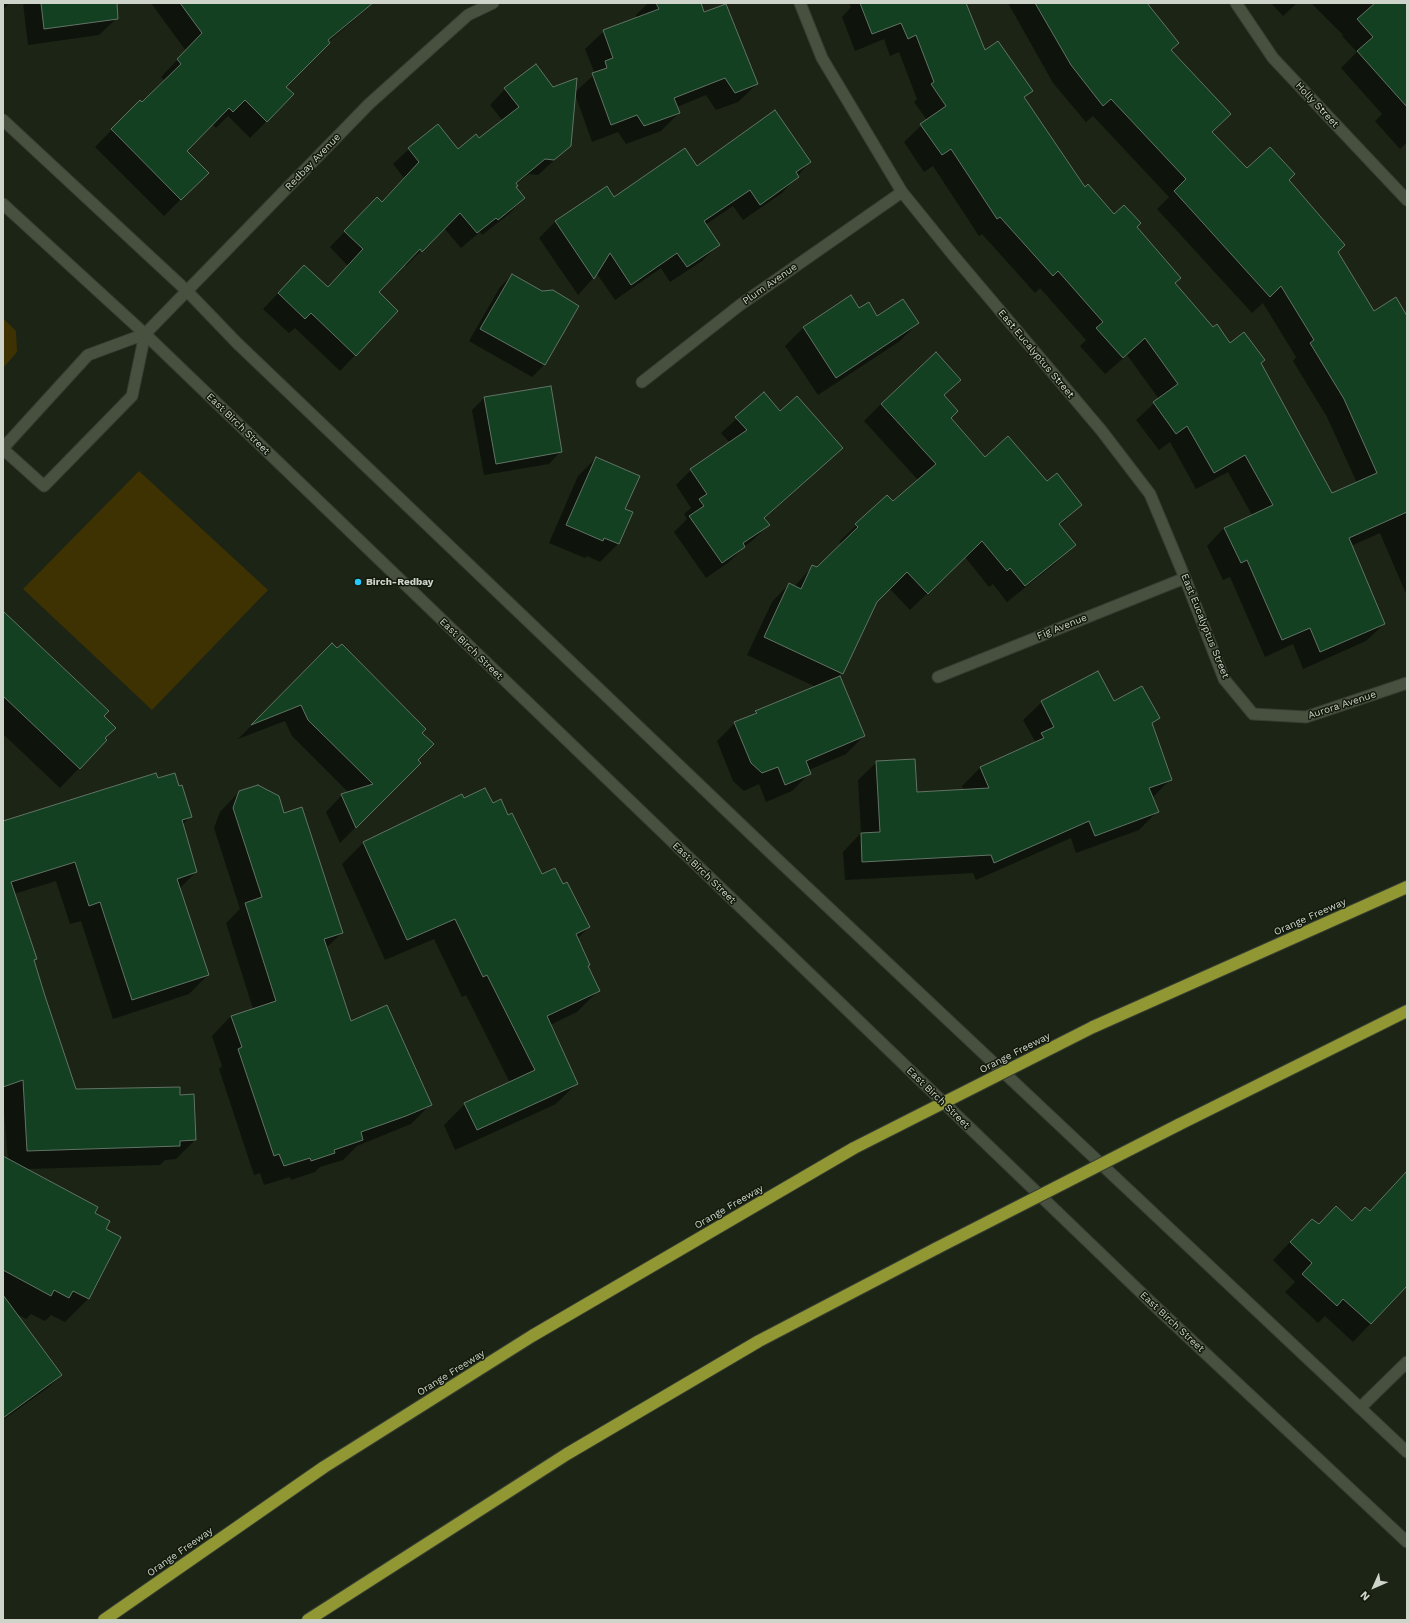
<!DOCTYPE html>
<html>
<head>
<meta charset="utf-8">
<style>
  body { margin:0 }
  #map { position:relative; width:1410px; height:1623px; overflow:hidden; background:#1b2415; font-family:"Work Sans",sans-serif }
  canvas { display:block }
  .frame { position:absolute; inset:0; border:4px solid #cfd4cb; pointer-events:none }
  .north { position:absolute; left:1354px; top:1567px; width:40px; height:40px; -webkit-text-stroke:3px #121a0c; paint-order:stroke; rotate:225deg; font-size:11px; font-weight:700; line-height:16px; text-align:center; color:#cfd4cb }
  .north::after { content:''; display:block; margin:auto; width:14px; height:18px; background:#cfd4cb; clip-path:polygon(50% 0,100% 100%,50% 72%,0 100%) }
</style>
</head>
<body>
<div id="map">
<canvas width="1410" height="1623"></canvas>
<div class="frame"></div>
<div class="north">N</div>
</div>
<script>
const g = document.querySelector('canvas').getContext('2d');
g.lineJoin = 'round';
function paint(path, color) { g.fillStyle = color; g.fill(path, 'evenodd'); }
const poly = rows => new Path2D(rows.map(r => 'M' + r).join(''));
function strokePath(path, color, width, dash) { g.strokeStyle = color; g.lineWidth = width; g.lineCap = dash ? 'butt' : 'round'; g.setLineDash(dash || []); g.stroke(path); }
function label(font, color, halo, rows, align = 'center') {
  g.font = font + ' "Work Sans",sans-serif'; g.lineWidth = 3; g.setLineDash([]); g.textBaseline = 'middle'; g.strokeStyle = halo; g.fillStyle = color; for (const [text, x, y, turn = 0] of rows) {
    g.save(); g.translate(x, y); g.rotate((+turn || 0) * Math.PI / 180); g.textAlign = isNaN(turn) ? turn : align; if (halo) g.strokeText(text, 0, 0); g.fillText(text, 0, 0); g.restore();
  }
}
const green = poly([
  [3,318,16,331,17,352,3,368],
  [139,471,268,590,152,710,23,589]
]);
const shadow = poly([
  [3,3,9,3,3,10],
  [23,3,113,3,116,19,99,35,28,45],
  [151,3,374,3,328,42,285,87,293,95,250,138,228,116,216,128,212,124,185,151,207,173,164,216,95,147,140,101,142,104,165,81,161,77,186,51],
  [648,3,700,3,704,13,757,84,738,102,716,110,706,95,677,107,679,113,661,131,626,144,618,132,592,142,575,94,570,146,538,175,529,174,516,184,515,187,524,198,509,214,482,235,480,232,461,248,444,228,406,266,404,264,377,292,397,311,340,371,295,328,289,333,263,309,289,282,327,288,348,266,330,247,362,214,381,203,404,178,393,164,409,149,438,125,458,150,479,140,503,121,490,105,505,89,552,88,575,92,595,74,585,49,604,31,637,18,636,15],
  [849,3,965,3,984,51,1031,91,1024,98,1085,188,1114,215,1135,227,1174,283,1213,328,1230,344,1260,364,1331,494,1357,483,1327,417,1293,361,1296,357,1263,303,1252,313,1157,209,1169,197,1093,116,1086,122,1053,83,1008,3,1106,3,1178,43,1170,51,1211,132,1247,170,1288,180,1337,252,1373,312,1407,318,1407,596,1380,533,1351,546,1384,624,1366,641,1303,669,1293,644,1265,657,1230,577,1223,580,1207,546,1224,528,1252,515,1228,472,1196,489,1170,442,1159,450,1136,420,1159,399,1127,355,1105,374,1080,346,1086,340,1040,288,1035,293,982,234,979,236,933,166,924,172,904,142,927,120,914,102,917,99,899,52,890,56,884,39,855,51,842,17,851,7],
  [1271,3,1297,3,1283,16],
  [1311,3,1407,3,1407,142,1400,149,1375,121,1382,114,1341,68,1357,52,1342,36,1343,35],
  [810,162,782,193,743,220,733,206,705,225,718,245,702,261,670,282,661,268,615,300,597,274,578,295,539,238,555,222,607,187,614,198,697,167],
  [512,275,541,292,578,306,544,365,532,377,469,341,500,287],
  [851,297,859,309,877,317,918,323,900,341,818,395,785,346,803,328],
  [960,380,943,396,949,419,985,458,1047,483,1081,505,1059,526,1075,544,1057,562,1007,602,993,584,989,587,965,557,910,610,890,589,876,602,839,677,864,736,846,754,809,770,810,773,792,791,766,802,759,784,744,791,733,781,717,741,735,723,752,716,756,712,816,687,747,655,772,602,789,584,794,587,812,567,817,569,842,545,839,542,887,496,893,503,918,480,864,421,881,404],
  [764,394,780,413,842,448,764,519,768,525,753,540,744,547,729,562,706,578,674,532,687,519,684,514,691,508,676,485,691,470,730,443,721,433],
  [484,398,561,451,549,464,484,475,472,410],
  [596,458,624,509,632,512,618,544,600,562,587,556,585,558,549,543,578,476],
  [3,622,102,716,104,738,106,740,60,788,3,734],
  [332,645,420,733,416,760,419,763,340,843,326,812,342,795,349,793,292,736,285,721,238,739],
  [1097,672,1114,702,1158,718,1151,725,1171,779,1152,798,1157,812,1139,830,1076,853,1071,838,976,880,973,873,845,880,843,852,861,833,858,780,877,762,916,793,964,790,962,786,980,768,1031,745,1035,741,1023,720,1042,702],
  [157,779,191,816,182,825,196,872,179,889,208,975,189,994,113,1019,81,921,70,924,56,881,14,894,33,961,76,1090,179,1096,195,1140,176,1159,165,1160,160,1165,28,1169,97,1207,94,1213,104,1230,120,1238,88,1299,65,1322,51,1315,45,1321,31,1314,26,1319,15,1313,61,1375,49,1387,3,1420,3,1158,8,1160,3,1099,3,838],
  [239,792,284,814,342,933,326,948,350,1022,430,1105,411,1124,357,1146,343,1160,320,1167,315,1172,291,1180,290,1177,264,1185,260,1173,254,1175,219,1069,222,1066,212,1036,231,1016,253,1009,226,923,240,909,214,828,220,812],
  [461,795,464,800,492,805,541,875,562,885,589,927,577,939,598,991,577,1012,550,1025,577,1083,556,1104,455,1150,444,1125,465,1104,510,1083,466,995,462,997,434,939,385,960,342,864,363,843],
  [1395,1186,1407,1197,1407,1285,1353,1342,1325,1316,1318,1323,1285,1292,1295,1282,1273,1260,1294,1238,1318,1225,1336,1207,1352,1222,1369,1212]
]);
const building = poly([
  [41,3,117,3,118,19,44,29,41,3],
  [180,3,373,3,328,40,330,43,286,87,294,94,267,122,245,100,233,112,229,108,187,151,209,173,181,200,111,129,140,100,142,102,181,64,177,59,202,33,180,3],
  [656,3,701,3,704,12,726,4,758,84,735,93,725,78,674,98,680,113,644,126,637,115,611,125,592,73,607,68,605,61,613,58,603,30,659,9,656,3],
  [860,3,966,3,985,50,998,41,1033,91,1024,97,1085,187,1088,184,1114,214,1124,205,1141,223,1137,227,1181,278,1175,283,1213,327,1217,324,1230,343,1244,332,1265,360,1261,363,1332,493,1377,473,1344,399,1310,343,1314,340,1281,286,1270,297,1174,191,1186,179,1111,99,1103,106,1071,65,1035,3,1147,3,1179,43,1171,50,1231,114,1212,132,1247,168,1270,147,1295,174,1289,180,1345,245,1338,252,1374,311,1396,297,1407,316,1407,512,1349,538,1385,624,1320,652,1310,628,1282,640,1247,560,1241,563,1224,528,1273,505,1245,455,1214,473,1187,426,1176,434,1153,402,1178,384,1145,338,1123,358,1096,328,1103,322,1058,271,1053,276,1000,217,997,219,951,149,942,155,920,124,946,106,931,84,934,82,916,35,908,39,901,23,872,34,860,3],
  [1375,3,1407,3,1407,107,1357,51,1373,37,1357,19,1375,3],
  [536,64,553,87,577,78,571,146,554,160,545,159,516,183,518,186,516,187,525,198,498,220,496,218,477,233,460,213,422,252,420,249,379,292,398,311,356,356,311,313,305,319,278,293,304,265,328,287,363,249,344,231,377,197,382,202,419,162,408,148,438,124,458,149,476,134,479,138,519,107,504,88,536,64],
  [775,110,811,162,796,172,799,177,760,205,750,190,704,221,720,245,687,267,677,253,631,285,610,253,594,279,555,221,607,186,614,197,685,148,697,166,775,110],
  [512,274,542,291,553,290,579,306,545,365,480,329,512,274],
  [851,295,859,308,869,302,877,316,903,299,919,323,836,378,803,327,851,295],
  [936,352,961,380,944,395,958,411,951,418,985,457,1008,436,1047,481,1057,473,1082,505,1059,524,1076,545,1025,586,1010,568,1007,571,982,541,928,594,907,572,877,602,843,674,764,637,789,583,801,589,812,565,817,567,858,527,855,524,887,495,893,501,936,464,881,404,936,352],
  [551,386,562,452,496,464,484,397,551,386],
  [764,392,780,411,797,396,843,448,764,518,770,525,743,543,745,547,722,563,689,516,704,506,699,499,707,494,690,469,747,430,735,417,764,392],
  [596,457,640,476,625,509,633,512,619,544,604,538,603,541,566,525,596,457],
  [3,611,109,711,104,716,116,728,105,738,107,740,80,769,3,696,3,611],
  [332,643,337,648,342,644,426,729,422,733,434,744,418,760,421,763,356,828,341,794,373,784,308,720,301,705,251,725,332,643],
  [1098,671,1114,701,1142,686,1160,718,1152,723,1172,780,1149,788,1159,812,1095,836,1089,821,994,863,991,855,862,862,861,833,880,832,876,761,915,759,917,792,989,788,980,767,1044,738,1041,733,1054,727,1041,701,1098,671],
  [840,676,865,736,806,761,811,774,785,785,778,767,762,773,751,763,734,722,757,713,755,711,840,676],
  [156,773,158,778,175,773,179,786,182,785,192,817,182,820,197,872,177,879,209,975,132,1000,100,902,89,906,75,862,11,882,37,959,34,960,45,996,76,1089,180,1087,180,1095,194,1094,196,1140,180,1141,180,1146,27,1151,23,1080,3,1087,3,821,156,773],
  [258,785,279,796,284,813,302,807,343,933,324,939,351,1021,387,1005,432,1105,406,1116,361,1132,363,1140,334,1150,335,1153,311,1161,310,1158,284,1166,279,1154,274,1156,238,1049,242,1047,231,1016,276,1001,245,903,262,897,233,808,239,791,258,785],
  [485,788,493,803,501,799,508,815,512,813,542,874,555,868,563,884,567,882,590,927,576,934,590,965,588,966,600,991,547,1016,578,1084,477,1130,464,1103,535,1070,487,975,483,977,455,919,407,940,363,842,462,794,464,798,485,788],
  [3,1156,98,1207,95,1213,110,1221,106,1229,121,1237,89,1299,73,1291,69,1298,54,1290,51,1296,3,1270,3,1156],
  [1407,1171,1407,1286,1371,1324,1343,1299,1337,1306,1302,1274,1312,1263,1290,1242,1312,1219,1319,1224,1336,1206,1352,1221,1365,1207,1370,1211,1407,1171],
  [3,1295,62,1375,3,1418,3,1295]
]);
const service = poly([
  [3,448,88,355,145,334],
  [3,449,44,486,132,396,145,334],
  [1360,1408,1407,1362]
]);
const minor = poly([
  [800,3,822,58,902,192,953,255,1101,430,1150,494,1185,578,1224,679,1253,714,1306,717,1407,683],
  [1236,3,1273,58,1407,200],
  [145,334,369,104,468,15,493,3],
  [642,382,740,305,902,192],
  [938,677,1185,578]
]);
const tertiary = poly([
  [3,120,187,291,237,343,777,859,1407,1452],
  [3,204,145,334,1158,1309,1407,1542]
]);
const motorway = poly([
  [1093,1027,1407,887],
  [1178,1125,1407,1011],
  [104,1620,324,1467,532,1336,854,1148],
  [308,1620,567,1454,759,1341,937,1248]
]);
const motorwayBridge = poly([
  [854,1148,1093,1027],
  [937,1248,1178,1125]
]);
const markers = [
  [358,582,4,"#25c9fe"]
];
const streetNames = [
  ["Holly Street",1317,105,47],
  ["Redbay Avenue",313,162,-46],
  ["Plum Avenue",770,284,-35],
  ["East Eucalyptus Street",1036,354,50],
  ["East Birch Street",238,424,44],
  ["East Eucalyptus Street",1205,626,68],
  ["Fig Avenue",1062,627,-22],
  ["East Birch Street",471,649,44],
  ["Aurora Avenue",1342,705,-18],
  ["East Birch Street",704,873,44],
  ["Orange Freeway",1310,917,-24],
  ["Orange Freeway",1015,1053,-27],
  ["East Birch Street",938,1098,44],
  ["Orange Freeway",729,1207,-30],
  ["East Birch Street",1172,1322,43],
  ["Orange Freeway",451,1373,-32],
  ["Orange Freeway",180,1552,-35]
];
const poiNames = [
  ["Birch-Redbay",366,582]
];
paint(green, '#3e3203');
paint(shadow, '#0007');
paint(building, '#124021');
strokePath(building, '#627366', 1);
strokePath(service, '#363d32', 13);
strokePath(minor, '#363d32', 13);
strokePath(tertiary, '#363d32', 13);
strokePath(motorway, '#363d32', 14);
strokePath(service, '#485140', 11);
strokePath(minor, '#485140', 11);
strokePath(tertiary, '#485140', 11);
strokePath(motorway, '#919733', 12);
strokePath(motorwayBridge, '#363d32', 14, []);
strokePath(motorwayBridge, '#919733', 12);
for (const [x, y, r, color] of markers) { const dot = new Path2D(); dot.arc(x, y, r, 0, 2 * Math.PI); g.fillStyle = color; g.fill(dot); strokePath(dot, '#121a0c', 1.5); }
label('10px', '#cfd4cb', '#121a0c', streetNames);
label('bold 10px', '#cfd4cb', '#121a0c', poiNames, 'left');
</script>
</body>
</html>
